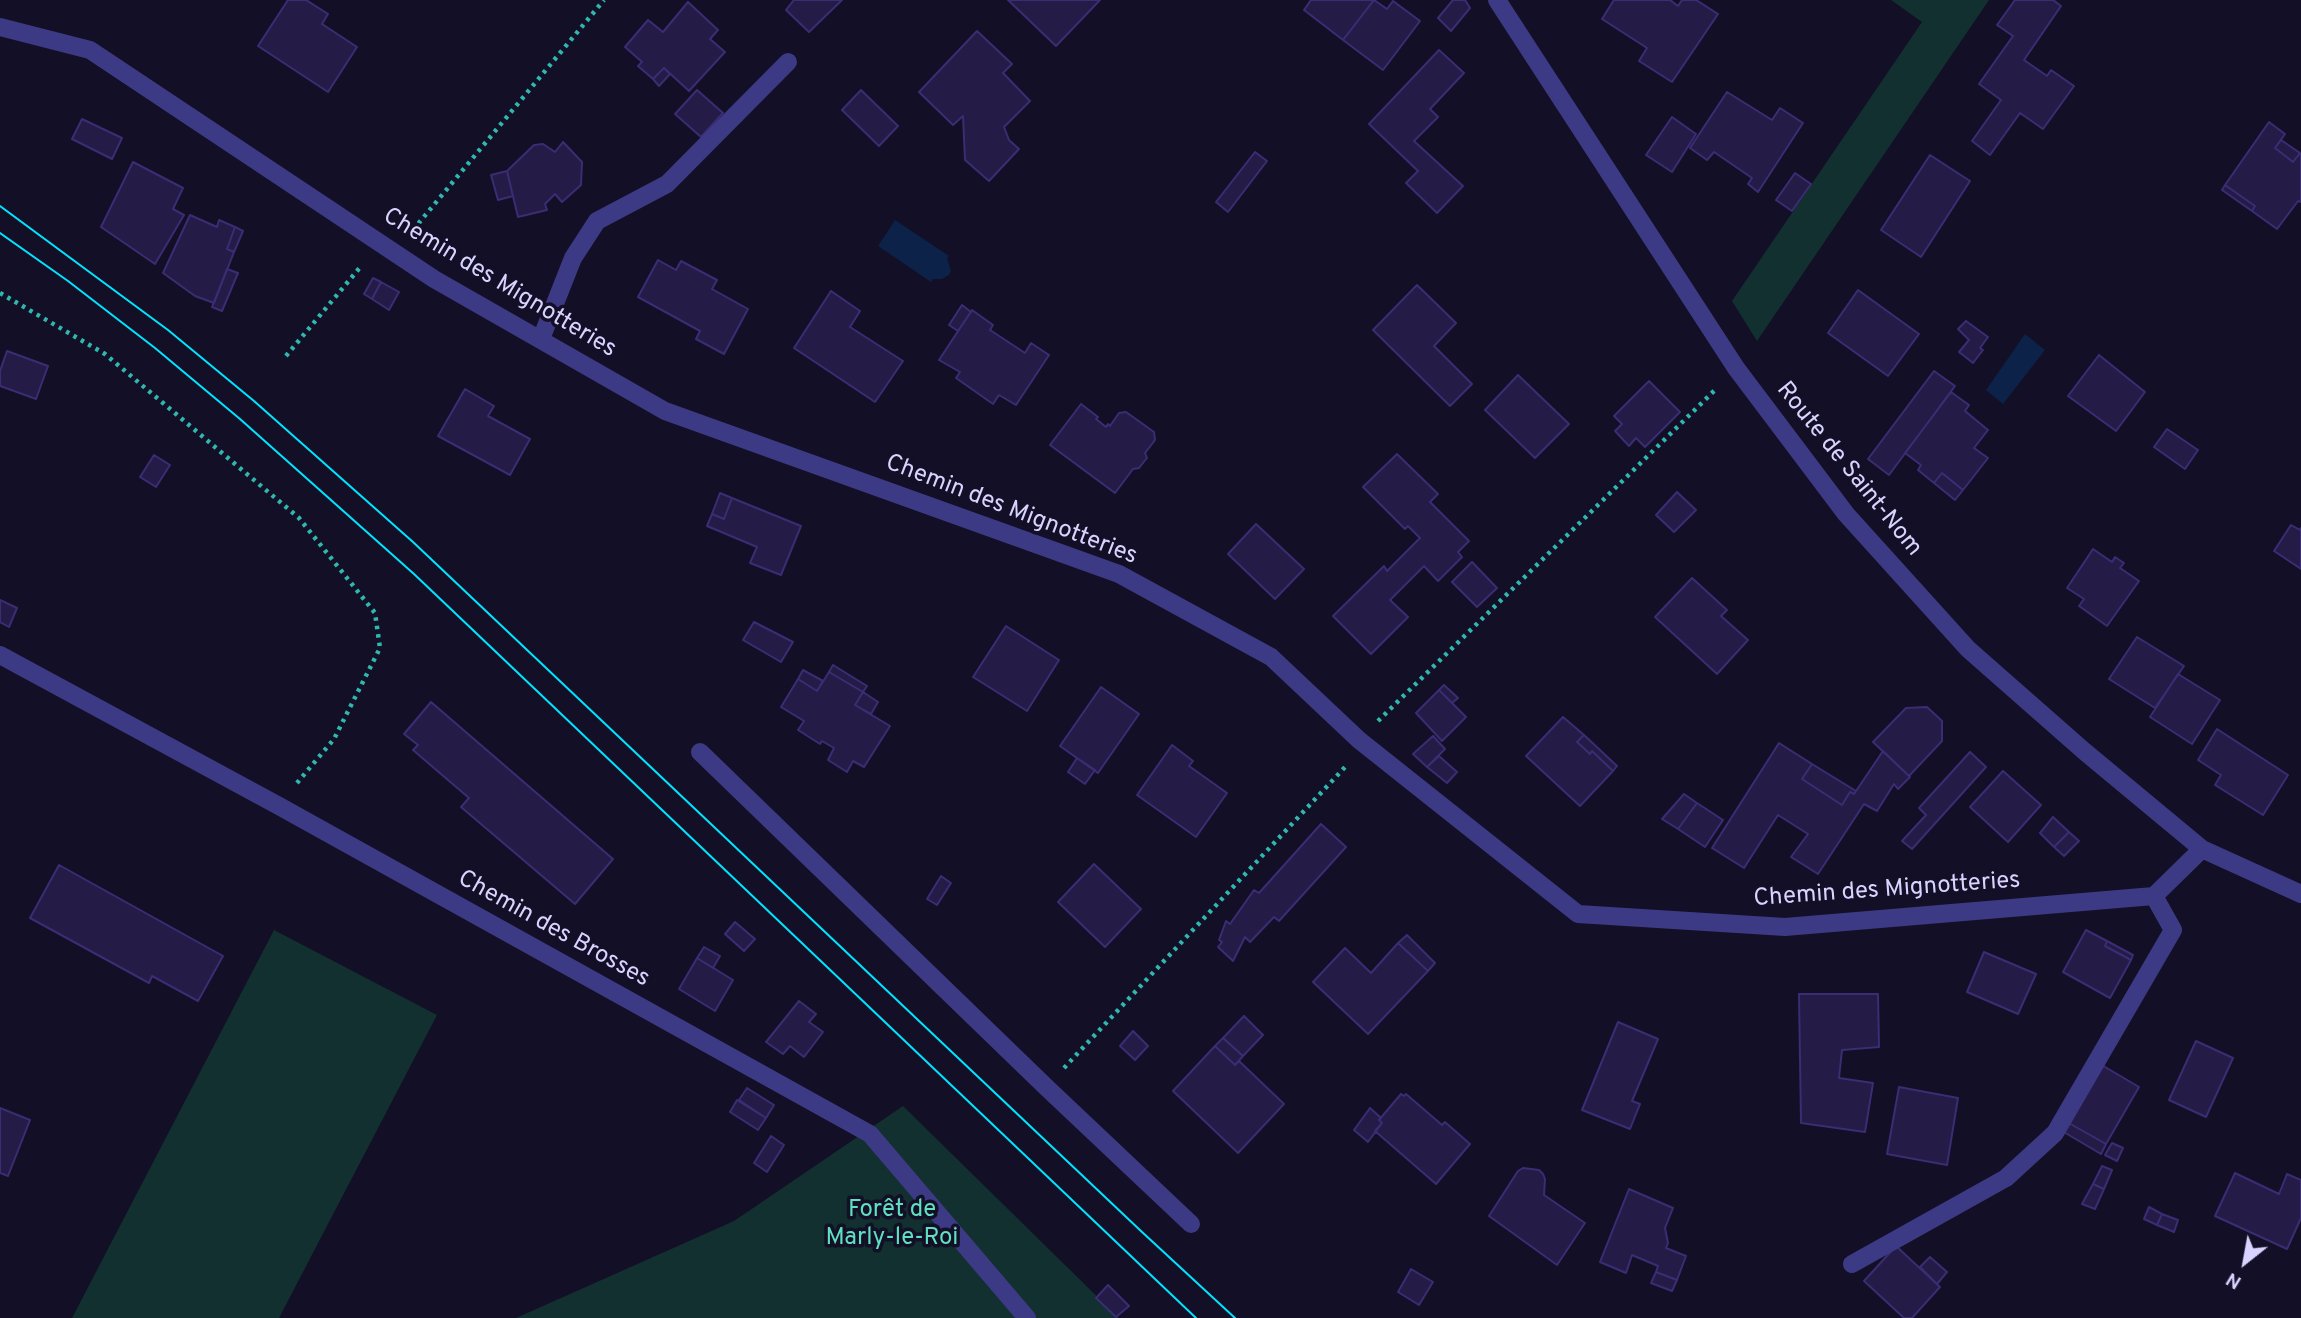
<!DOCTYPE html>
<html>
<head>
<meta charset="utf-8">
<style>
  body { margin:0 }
  #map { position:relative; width:2301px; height:1318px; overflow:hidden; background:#130f26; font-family:Overpass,sans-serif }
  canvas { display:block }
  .north { position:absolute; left:2210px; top:1227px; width:70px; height:70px; -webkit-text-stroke:5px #130f26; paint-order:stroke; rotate:211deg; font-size:19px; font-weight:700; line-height:28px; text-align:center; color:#d9d4ff }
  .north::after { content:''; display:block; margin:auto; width:24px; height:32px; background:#d9d4ff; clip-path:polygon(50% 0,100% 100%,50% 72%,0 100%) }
</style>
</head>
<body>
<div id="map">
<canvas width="2301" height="1318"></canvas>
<div class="north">N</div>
</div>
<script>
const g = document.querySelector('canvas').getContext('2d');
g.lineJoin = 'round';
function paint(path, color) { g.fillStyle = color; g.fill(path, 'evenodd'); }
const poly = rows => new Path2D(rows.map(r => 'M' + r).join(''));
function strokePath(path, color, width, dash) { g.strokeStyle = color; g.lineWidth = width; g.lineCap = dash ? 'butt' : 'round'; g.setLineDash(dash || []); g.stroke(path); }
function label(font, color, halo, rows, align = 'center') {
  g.font = font + ' Overpass,sans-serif'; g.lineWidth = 7; g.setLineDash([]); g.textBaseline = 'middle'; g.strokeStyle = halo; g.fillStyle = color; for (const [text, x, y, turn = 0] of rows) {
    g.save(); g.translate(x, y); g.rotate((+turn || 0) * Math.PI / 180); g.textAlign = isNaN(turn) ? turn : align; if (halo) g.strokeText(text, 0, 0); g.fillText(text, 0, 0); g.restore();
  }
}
const green = poly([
  [1891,0,1989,0,1757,341,1732,301,1922,22],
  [274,930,437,1015,279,1318,72,1318],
  [903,1106,1119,1318,516,1318,734,1221]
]);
const water = poly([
  [895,220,949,256,947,258,951,271,949,275,942,279,933,279,931,282,878,246],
  [2025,334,2045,350,2003,404,1986,390]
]);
const building = poly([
  [288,0,306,0,328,14,322,24,357,47,328,92,258,46,288,0],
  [794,0,842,0,809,32,786,10,794,0],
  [1008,0,1100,0,1056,46,1008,0],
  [1311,0,1374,0,1343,40,1304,10,1311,0],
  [1374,0,1387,9,1393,1,1420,21,1383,70,1343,40,1374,0],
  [1453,0,1465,0,1470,8,1451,31,1438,18,1453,0],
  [1614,0,1670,0,1678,6,1682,0,1696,0,1718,14,1672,82,1639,61,1647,48,1602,19,1614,0],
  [2015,0,2053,0,2061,6,2024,60,2047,76,2051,70,2074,86,2043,129,2020,113,1990,155,1972,141,2001,100,1979,84,2013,36,1997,25,2015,0],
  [688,2,718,30,710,39,725,52,689,91,664,68,653,79,638,66,642,62,625,47,648,20,663,32,688,2],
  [977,31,1012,64,1003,73,1030,101,1004,127,1009,140,1019,149,989,181,965,160,963,116,953,125,919,92,977,31],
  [1439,50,1464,73,1430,109,1438,117,1414,141,1463,186,1437,213,1406,183,1418,171,1369,124,1439,50],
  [664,68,670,74,659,86,653,79,664,68],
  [697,90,723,113,701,137,675,114,697,90],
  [861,90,898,126,879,146,842,110,861,90],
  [1727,92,1772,120,1780,108,1803,123,1758,192,1748,184,1752,178,1714,152,1707,160,1690,148,1727,92],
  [1672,117,1696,134,1672,172,1646,155,1672,117],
  [82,119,122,138,112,159,72,139,82,119],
  [2269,122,2285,134,2275,148,2293,162,2300,153,2301,154,2301,202,2298,201,2277,229,2252,211,2255,206,2225,185,2269,122],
  [2281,140,2300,153,2293,162,2275,148,2281,140],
  [563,142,582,162,581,185,562,202,555,194,545,204,547,210,518,217,507,171,534,145,543,144,555,152,563,142],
  [1255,152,1267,161,1228,212,1216,202,1255,152],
  [1930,155,1970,181,1921,257,1881,230,1930,155],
  [133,162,183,188,173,209,184,215,155,264,101,227,133,162],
  [507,171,513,196,498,200,491,175,507,171],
  [1795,173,1811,184,1792,211,1776,200,1795,173],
  [2225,185,2255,206,2252,211,2222,190,2225,185],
  [190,215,217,227,219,220,235,227,227,249,234,252,214,303,195,296,163,273,190,215],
  [235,227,243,231,234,252,227,249,235,227],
  [658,260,676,270,681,261,717,280,712,289,748,309,724,354,696,339,700,331,638,297,658,260],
  [227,269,238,273,222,311,212,307,227,269],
  [373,278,381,282,372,299,364,294,373,278],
  [381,282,399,292,389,310,372,299,381,282],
  [1417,285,1456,323,1434,346,1472,384,1450,406,1373,330,1417,285],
  [1858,290,1919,334,1888,376,1828,333,1858,290],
  [831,291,860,311,850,327,903,361,875,402,794,348,831,291],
  [962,305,971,312,958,331,949,325,962,305],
  [972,310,993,325,990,330,1025,353,1031,343,1049,355,1016,405,999,395,993,404,956,378,960,372,939,360,972,310],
  [1966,321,1988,337,1980,348,1983,350,1973,363,1959,352,1969,340,1958,329,1966,321],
  [7,351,48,366,36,399,0,386,0,371,7,351],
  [2099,355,2145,392,2116,431,2068,396,2099,355],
  [1934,371,1955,386,1889,475,1868,459,1934,371],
  [1518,375,1569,424,1535,458,1485,410,1518,375],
  [1649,381,1680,412,1645,447,1636,438,1629,446,1615,431,1622,424,1614,416,1649,381],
  [465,389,494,406,488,416,530,439,510,475,438,436,465,389],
  [1951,392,1969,405,1965,411,1988,430,1974,448,1988,458,1963,490,1942,473,1934,483,1918,470,1921,465,1905,453,1951,392],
  [1081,404,1098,417,1096,419,1106,427,1108,424,1110,426,1119,413,1126,412,1154,432,1155,440,1145,453,1147,458,1139,468,1133,469,1115,493,1050,445,1081,404],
  [2167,429,2198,450,2185,469,2154,447,2167,429],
  [1397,454,1438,494,1430,502,1469,541,1458,552,1462,557,1438,581,1424,566,1390,600,1408,617,1371,654,1333,616,1384,566,1387,571,1420,538,1408,526,1405,529,1363,487,1397,454],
  [154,455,170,465,156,487,140,477,154,455],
  [1942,473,1963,490,1955,500,1934,483,1942,473],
  [1677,492,1696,510,1674,532,1656,515,1677,492],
  [720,493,732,498,724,519,712,514,720,493],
  [732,498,801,526,781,575,750,563,757,547,707,526,712,514,724,519,732,498],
  [1256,524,1304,569,1275,599,1228,554,1256,524],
  [2291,525,2300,530,2301,528,2301,569,2274,551,2291,525],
  [2093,549,2112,562,2115,557,2124,563,2120,568,2139,581,2107,626,2079,606,2084,599,2067,588,2093,549],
  [1472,562,1497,588,1477,607,1452,582,1472,562],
  [1692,578,1727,610,1721,616,1748,640,1717,674,1655,617,1692,578],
  [0,600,17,608,9,627,0,622,0,600],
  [754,622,793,642,781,662,743,640,754,622],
  [1006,626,1059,660,1027,711,973,677,1006,626],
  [2137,637,2184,666,2155,708,2109,679,2137,637],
  [833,665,867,686,863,692,829,672,833,665],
  [803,670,823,681,817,691,798,679,803,670],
  [829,672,863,692,855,705,890,726,864,767,853,761,847,772,828,760,834,748,822,741,820,744,798,730,804,721,781,707,798,679,817,691,829,672],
  [2178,674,2220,700,2192,744,2150,717,2178,674],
  [1444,685,1458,698,1452,703,1439,690,1444,685],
  [1101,687,1139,714,1098,773,1060,746,1101,687],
  [1439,690,1466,717,1442,741,1416,713,1439,690],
  [863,692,878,702,871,714,855,705,863,692],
  [431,702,613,859,575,904,461,807,469,798,413,750,418,745,404,734,431,702],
  [1927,707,1942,721,1942,741,1909,776,1873,742,1906,708,1927,707],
  [1563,717,1584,735,1577,742,1590,754,1592,751,1613,771,1580,806,1526,756,1563,717],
  [2217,729,2288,775,2263,815,2215,785,2221,775,2198,760,2217,729],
  [1584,735,1617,766,1613,771,1592,751,1590,754,1577,742,1584,735],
  [1433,736,1445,749,1427,767,1413,754,1433,736],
  [1779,743,1812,764,1802,779,1842,805,1850,792,1854,794,1883,751,1910,777,1898,789,1894,784,1877,811,1864,804,1818,874,1791,857,1808,834,1778,815,1744,868,1712,848,1779,743],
  [1172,745,1193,761,1189,766,1227,793,1196,837,1137,795,1172,745],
  [1970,752,1986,767,1912,849,1902,841,1926,815,1919,808,1970,752],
  [1439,756,1457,772,1447,783,1427,767,1439,756],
  [1077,758,1095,770,1085,784,1068,772,1077,758],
  [1812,764,1856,791,1854,794,1850,792,1842,805,1802,779,1812,764],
  [2003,771,2041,805,2008,842,1970,807,2003,771],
  [1684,794,1697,803,1678,829,1662,819,1684,794],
  [1697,803,1723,820,1705,847,1678,829,1697,803],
  [2053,817,2069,832,2054,847,2040,833,2053,817],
  [1321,824,1346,847,1279,921,1274,917,1250,942,1245,937,1233,961,1218,947,1222,942,1219,940,1226,921,1230,924,1254,890,1259,893,1321,824],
  [2069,832,2079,841,2064,856,2054,847,2069,832],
  [1094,864,1141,909,1105,947,1058,902,1094,864],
  [59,865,223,956,198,1001,152,976,149,983,30,918,59,865],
  [941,876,951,883,937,905,927,899,941,876],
  [735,922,755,939,744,951,725,934,735,922],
  [2086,930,2107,941,2105,946,2131,960,2110,998,2063,972,2086,930],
  [1407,935,1435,963,1428,971,1398,943,1407,935],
  [2107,941,2133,955,2131,960,2105,946,2107,941],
  [1398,943,1428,971,1368,1034,1313,982,1345,948,1371,973,1398,943],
  [704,947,720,956,713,968,697,958,704,947],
  [1984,952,2036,974,2018,1014,1967,992,1984,952],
  [697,958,733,980,715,1011,679,989,697,958],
  [1799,994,1878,994,1879,1047,1842,1050,1839,1078,1873,1083,1865,1132,1801,1123,1799,994],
  [799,1001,816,1014,809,1022,823,1032,804,1057,790,1046,783,1054,766,1042,799,1001],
  [1244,1016,1263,1035,1243,1056,1223,1038,1244,1016],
  [1618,1022,1658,1039,1632,1101,1640,1104,1630,1129,1582,1110,1618,1022],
  [1133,1031,1148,1046,1135,1060,1120,1046,1133,1031],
  [1223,1038,1243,1056,1235,1065,1215,1046,1223,1038],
  [2196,1041,2233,1058,2206,1117,2169,1100,2196,1041],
  [1215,1046,1235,1065,1239,1061,1284,1104,1238,1153,1173,1091,1215,1046],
  [2100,1064,2139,1087,2106,1144,2067,1122,2100,1064],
  [1899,1087,1958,1098,1947,1165,1887,1154,1899,1087],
  [747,1088,774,1105,766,1118,739,1100,747,1088],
  [1401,1094,1404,1096,1406,1094,1442,1125,1445,1122,1470,1144,1436,1184,1375,1131,1382,1123,1379,1120,1401,1094],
  [737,1100,766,1118,758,1130,730,1112,737,1100],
  [0,1108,30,1120,8,1176,0,1173,0,1108],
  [1370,1108,1381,1118,1379,1120,1382,1123,1368,1142,1354,1130,1370,1108],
  [2067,1122,2106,1144,2101,1154,2062,1131,2067,1122],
  [771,1136,784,1145,767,1172,754,1163,771,1136],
  [2112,1143,2123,1148,2117,1161,2105,1155,2112,1143],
  [2102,1166,2112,1170,2104,1189,2093,1184,2102,1166],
  [1523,1168,1539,1170,1543,1174,1545,1179,1544,1195,1585,1223,1557,1265,1489,1216,1518,1171,1523,1168],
  [2235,1173,2279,1194,2287,1174,2301,1180,2301,1218,2287,1249,2215,1216,2235,1173],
  [2093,1184,2104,1189,2095,1209,2082,1204,2093,1184],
  [1629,1189,1673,1208,1665,1228,1668,1243,1666,1248,1686,1256,1677,1280,1656,1272,1658,1266,1632,1255,1626,1273,1600,1262,1629,1189],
  [2149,1207,2162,1214,2157,1225,2144,1219,2149,1207],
  [2162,1214,2178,1220,2174,1232,2157,1225,2162,1214],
  [1896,1246,1940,1287,1912,1318,1904,1318,1864,1281,1896,1246],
  [1930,1257,1947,1272,1937,1284,1920,1267,1930,1257],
  [1411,1269,1433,1282,1419,1305,1398,1292,1411,1269],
  [1656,1272,1677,1280,1672,1291,1651,1283,1656,1272],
  [1108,1285,1129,1306,1116,1317,1096,1298,1108,1285]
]);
const path = poly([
  [413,230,604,0],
  [0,293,105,354,299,518,375,613,380,648,334,739,297,783],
  [286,356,362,265],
  [1378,721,1716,389],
  [1064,1068,1347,765]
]);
const minor = poly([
  [1497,0,1736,368,1846,514,1968,649,2084,751,2202,849,2301,894],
  [0,27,90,50,434,279,665,411,1119,574,1271,657,1359,740,1578,914,1785,927,2154,896,2202,849],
  [541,339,573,258,597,221,667,184,788,62],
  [0,655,279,806,870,1134,1027,1318],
  [700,752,1046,1087,1191,1224],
  [1852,1264,2006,1178,2055,1133,2173,930,2154,896]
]);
const tram = poly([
  [0,206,168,330,254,401,413,542,1142,1232,1235,1318],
  [0,233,68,281,155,348,240,419,414,574,1196,1318]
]);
const streetNames = [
  ["Chemin des Mignotteries",499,284,31],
  ["Route de Saint-Nom",1848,470,51],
  ["Chemin des Mignotteries",1011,511,21],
  ["Chemin des Mignotteries",1887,891,-4],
  ["Chemin des Brosses",553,930,29]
];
const parkNames = [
  ["Forêt de",892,1211],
  ["Marly-le-Roi",892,1239]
];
paint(green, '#12302f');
paint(water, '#0c2248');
paint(building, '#241b47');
strokePath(building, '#3b2d73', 2);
strokePath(path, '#2fb8b0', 4.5, [3.5, 5]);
strokePath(minor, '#3d3a85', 18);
strokePath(tram, '#00e5ff', 2);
label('24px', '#d9d4ff', '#130f26', streetNames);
label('24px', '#5fe0c0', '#130f26', parkNames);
</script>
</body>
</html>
